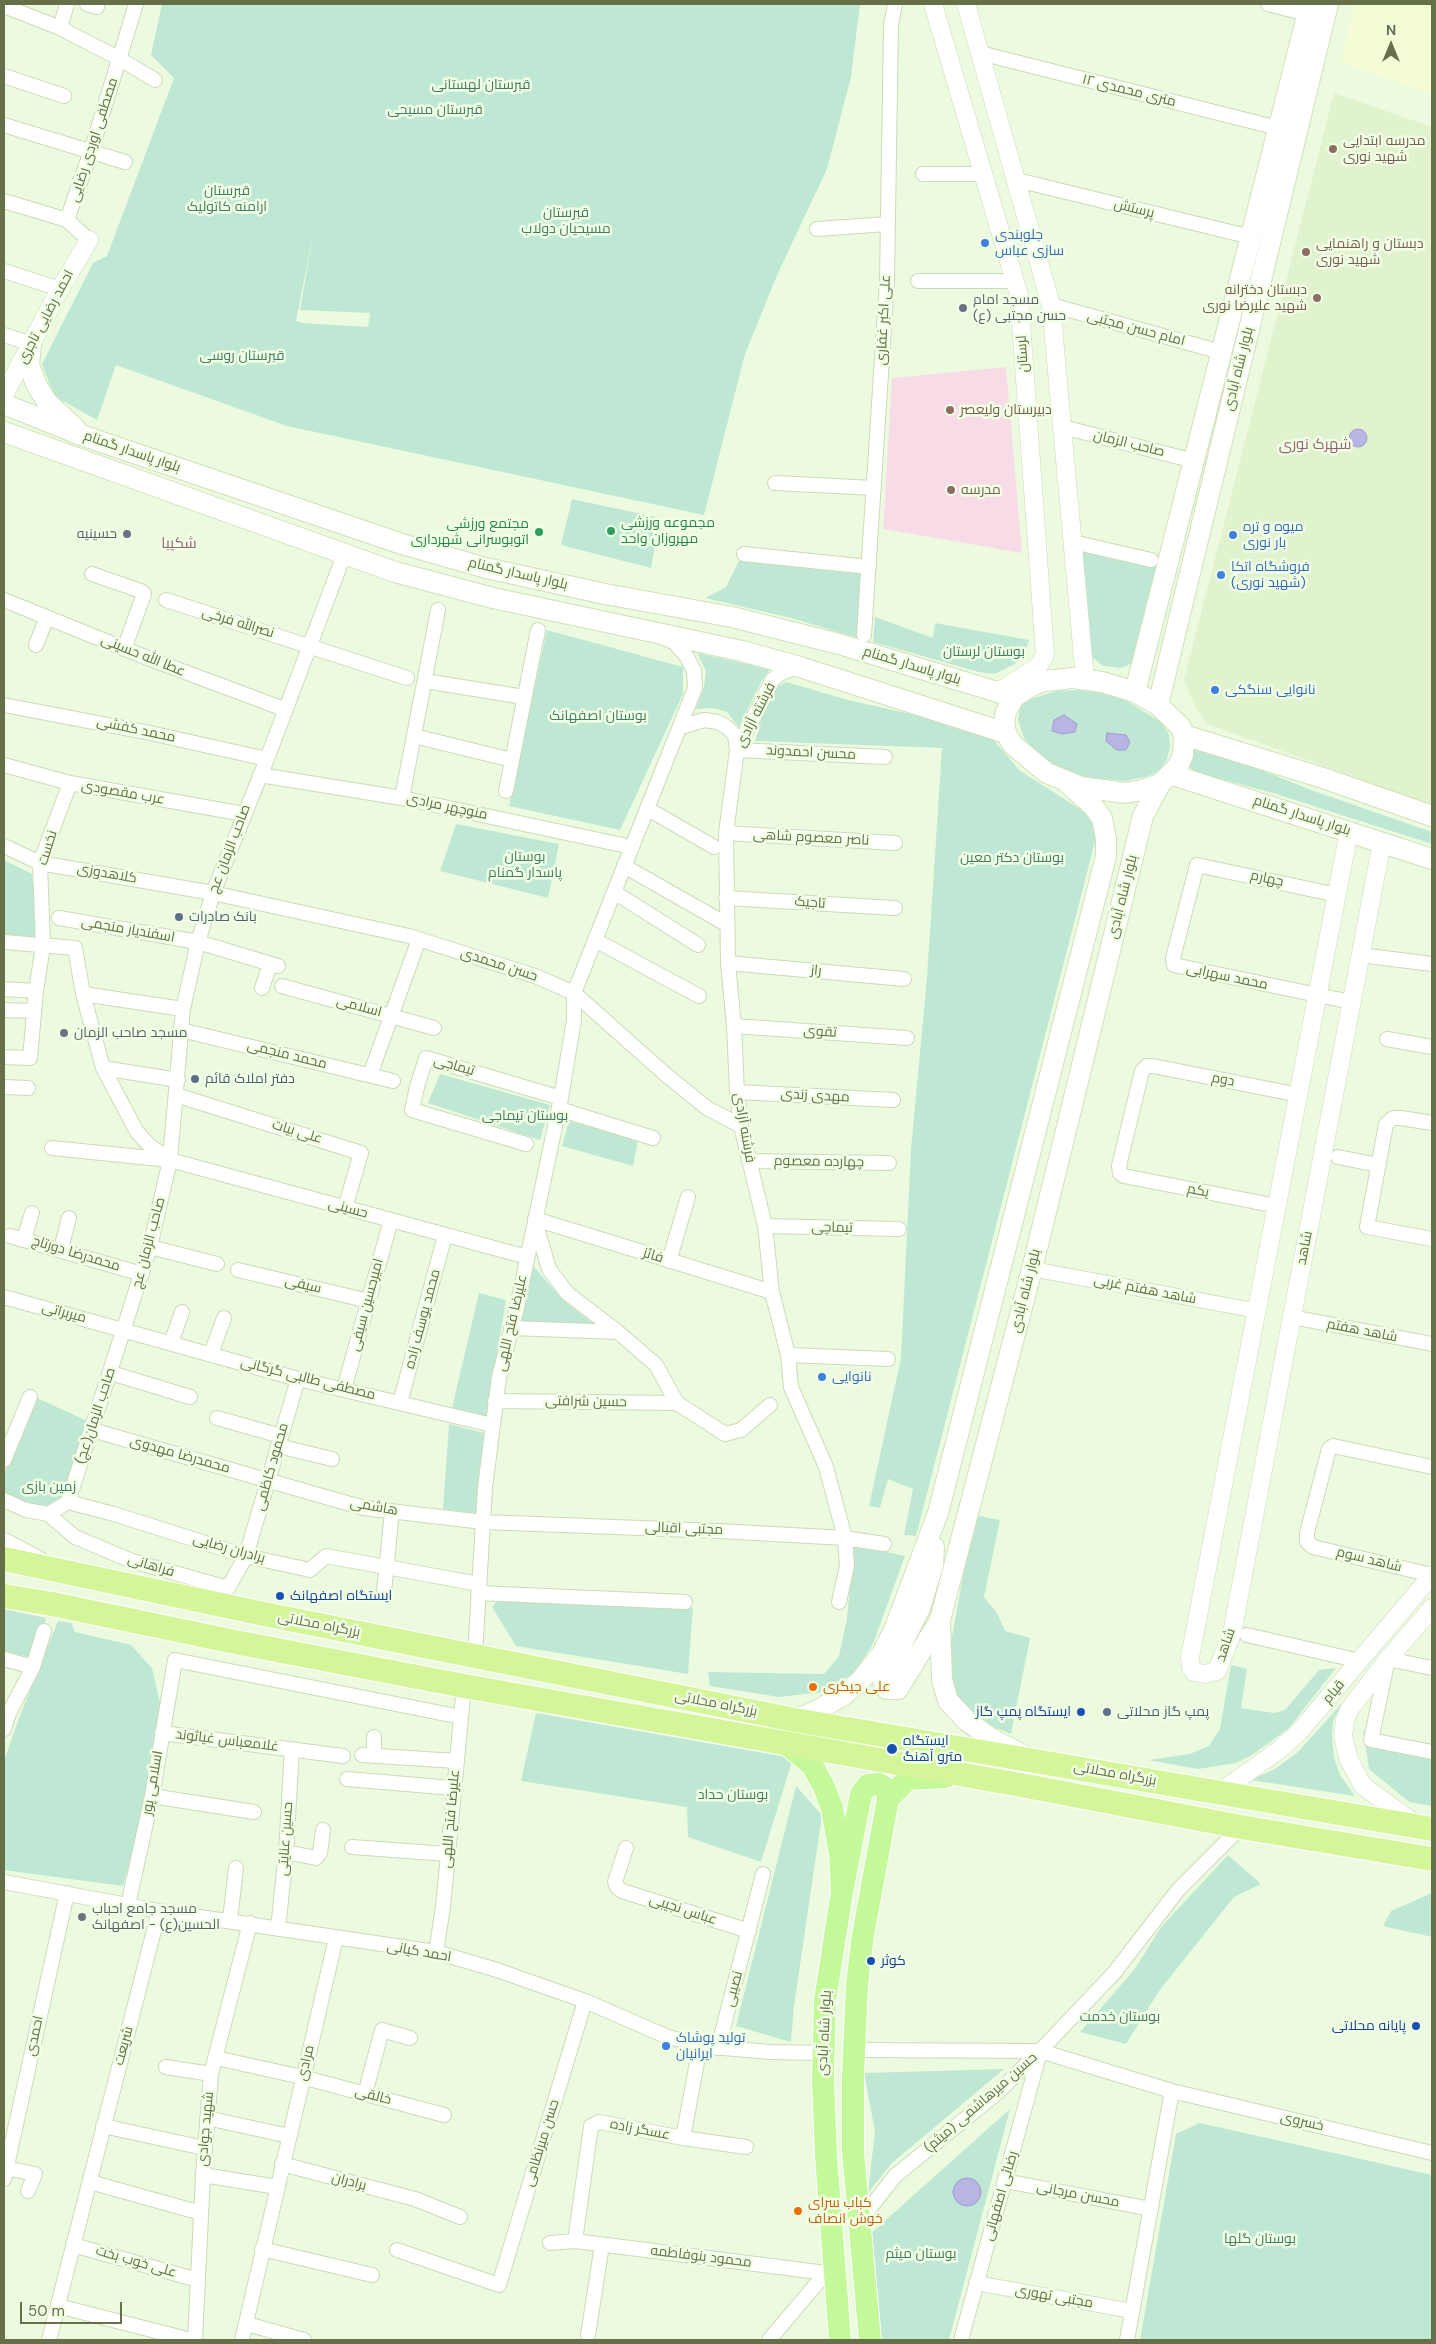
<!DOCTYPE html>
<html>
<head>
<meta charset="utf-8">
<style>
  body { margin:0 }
  #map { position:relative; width:1436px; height:2344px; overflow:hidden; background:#ecfbdf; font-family:"DM Sans",sans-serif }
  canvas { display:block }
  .frame { position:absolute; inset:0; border:5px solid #657048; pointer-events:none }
  .north { position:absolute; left:1366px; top:20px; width:50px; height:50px; -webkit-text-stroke:4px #f1ffe5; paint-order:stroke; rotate:0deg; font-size:14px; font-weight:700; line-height:20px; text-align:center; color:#657048 }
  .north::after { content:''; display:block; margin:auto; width:18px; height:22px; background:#657048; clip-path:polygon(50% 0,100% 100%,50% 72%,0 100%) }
  .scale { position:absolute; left:20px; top:2302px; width:102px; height:22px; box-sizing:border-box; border:2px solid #657048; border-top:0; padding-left:6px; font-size:15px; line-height:18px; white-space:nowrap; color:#657048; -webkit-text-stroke:4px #f1ffe5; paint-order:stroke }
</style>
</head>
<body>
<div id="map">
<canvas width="1436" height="2344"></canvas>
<div class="frame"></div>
<div class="north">N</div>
<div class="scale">50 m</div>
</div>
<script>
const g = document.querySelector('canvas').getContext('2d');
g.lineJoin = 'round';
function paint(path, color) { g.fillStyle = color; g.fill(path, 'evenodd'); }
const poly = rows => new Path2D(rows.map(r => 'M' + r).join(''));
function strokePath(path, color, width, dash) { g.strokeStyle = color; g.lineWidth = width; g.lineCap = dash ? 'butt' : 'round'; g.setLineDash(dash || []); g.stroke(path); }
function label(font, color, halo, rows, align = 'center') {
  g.font = font + ' "DM Sans",Cairo,sans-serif'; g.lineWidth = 5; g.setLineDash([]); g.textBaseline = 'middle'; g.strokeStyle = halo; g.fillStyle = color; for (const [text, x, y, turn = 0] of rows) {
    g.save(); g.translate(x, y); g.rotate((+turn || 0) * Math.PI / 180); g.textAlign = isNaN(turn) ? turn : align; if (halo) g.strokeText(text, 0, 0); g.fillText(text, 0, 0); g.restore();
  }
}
const residential = poly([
  [1334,93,1432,127,1432,805,1207,724,1196,708,1184,680]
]);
const commercial = poly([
  [1354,4,1432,4,1432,95,1341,62]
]);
const education = poly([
  [1006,367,1022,553,883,529,892,378]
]);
const green = poly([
  [162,4,860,4,851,77,827,169,778,273,745,354,704,515,287,426,116,365,97,420,54,396,42,364,93,263,107,256,174,78,151,55],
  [313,235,300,310,370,313,368,327,302,323,296,321],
  [572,499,660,518,651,568,561,545],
  [1078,549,1164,568,1137,661,1122,668,1103,666,1089,655],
  [742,555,857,567,860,574,858,638,791,618,705,598,726,587],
  [875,617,933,638,935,623,1029,640,1026,650,1015,664,994,674,979,672,873,642],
  [547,630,683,667,683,694,620,830,509,806],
  [697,653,770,669,761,682,739,727,727,712,713,708,696,709,704,687,706,671],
  [786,682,852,701,915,715,993,739,1019,770,1091,816,1097,834,916,1536,904,1535,913,1489,888,1479,880,1508,869,1506,901,1358,911,1149,927,977,942,748,755,741,770,691],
  [1079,690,1103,693,1127,701,1161,722,1169,734,1170,747,1167,759,1159,771,1148,776,1126,781,1089,778,1064,770,1050,763,1031,747,1024,738,1018,720,1020,708,1027,700,1057,691],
  [1192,742,1311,790,1432,832,1432,844,1276,794,1195,772,1185,762],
  [456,824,559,844,548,898,440,871],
  [4,860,32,874,38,942,4,938],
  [440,1074,550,1105,540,1140,428,1103],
  [569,1121,638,1140,633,1166,562,1146],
  [533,1266,564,1301,594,1324,520,1322],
  [479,1293,506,1300,486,1419,452,1408],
  [37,1398,87,1421,62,1499,47,1508,23,1501,4,1492,4,1473],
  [449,1424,484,1433,477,1513,443,1509],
  [974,1515,1000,1520,984,1597,997,1613,1005,1631,1030,1638,1011,1734,991,1726,962,1706,948,1682,949,1653],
  [854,1545,905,1556,873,1644,855,1672,823,1692,779,1697,710,1686,708,1672,824,1674,839,1656,847,1618],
  [498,1600,693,1608,688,1674,516,1646,492,1607],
  [4,1609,46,1618,33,1658,4,1651],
  [58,1621,71,1623,75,1632,131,1645,152,1668,161,1707,145,1807,123,1886,4,1870,4,1761,19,1718],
  [1231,1665,1247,1669,1241,1708,1274,1713,1285,1710,1319,1670,1336,1668,1288,1729,1252,1755,1236,1763,1198,1769,1148,1760,1190,1754,1209,1746,1220,1729],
  [1343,1702,1333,1721,1332,1737,1334,1758,1340,1775,1355,1796,1251,1780,1275,1769,1298,1752],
  [536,1713,793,1758,761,1862,688,1837,687,1807,521,1781],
  [1363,1731,1432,1744,1432,1806,1409,1802,1369,1769],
  [796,1786,822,1815,794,2006,791,2042,736,2026],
  [1228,1855,1261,1884,1234,1897,1159,1991,1126,2044,1080,2032,1134,1970,1161,1927],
  [1432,1893,1432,1937,1383,1926,1391,1911],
  [1004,2069,892,2163,868,2193,875,2131,864,2073],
  [1010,2109,949,2340,878,2340,870,2234],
  [1200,2123,1432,2175,1432,2340,1140,2340,1176,2134]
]);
const water = poly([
  '1349 438a9 9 0 1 1 18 0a9 9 0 1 1-18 0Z',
  [1064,715,1077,724,1075,732,1062,734,1052,731,1054,720,1064,715],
  [1107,733,1126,735,1130,742,1126,750,1117,750,1106,741,1107,733],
  '953 2192a14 14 0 1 1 28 0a14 14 0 1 1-28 0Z'
]);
const minor = poly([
  [87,4,97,7],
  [1268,4,1307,14],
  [4,6,60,28,120,59,155,80],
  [60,28,67,4],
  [980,53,1278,128],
  [4,76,64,96],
  [4,125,125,162],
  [923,174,984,174],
  [1017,180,1251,237],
  [4,201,67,220,89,240],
  [67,220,91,151,136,4],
  [817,229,887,224],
  [4,271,60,289],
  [918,281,1014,281],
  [1051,305,1221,352],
  [4,335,31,344],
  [1063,427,1194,461],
  [775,483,874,488],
  [1073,542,1151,560],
  [744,554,869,567],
  [92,574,141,591,144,594,124,649],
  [4,600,150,659,284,709],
  [166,600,407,678],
  [864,635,887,281,891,25,895,4],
  [36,645,47,617],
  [800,667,783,672,773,679,737,750,726,833,728,963,734,1026,737,1092,741,1126,765,1226,772,1292,788,1355,791,1387,826,1467,845,1538,847,1566,839,1602],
  [425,681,524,697],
  [4,705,150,733,267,759],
  [681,727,704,720,718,722,728,728,735,735,737,750],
  [414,736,512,760],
  [737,750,885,757],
  [4,765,70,783,244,814],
  [260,775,402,798,632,847],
  [506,791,538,630],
  [402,798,438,610],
  [648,809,714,847],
  [726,833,895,843],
  [4,846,40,863,213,893,409,936,535,976,574,993,665,1074,707,1108,741,1126],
  [624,866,726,924],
  [614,892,698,945],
  [1337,895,1197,865,1173,958,1174,965,1351,1002],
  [726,898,895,908],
  [59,918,198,942,278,966],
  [595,940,699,996],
  [4,942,75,948,83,994,103,1068,137,1132,149,1145,167,1158],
  [1360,955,1432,964],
  [728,963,904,979],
  [282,986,434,1028],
  [262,988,270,964],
  [4,989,36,991],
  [83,994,183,1009],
  [4,1010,34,1011],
  [734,1026,907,1038],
  [181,1030,393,1081],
  [1387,1039,1432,1047],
  [4,1057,30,1058,36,991,43,946,40,863,70,783],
  [103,1068,178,1080],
  [370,1075,419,939],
  [4,1087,28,1088],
  [737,1092,893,1100],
  [176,1095,361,1153,345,1208],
  [559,1109,653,1138],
  [1432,1123,1401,1118,1393,1118,1386,1124,1367,1227,1432,1239],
  [526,1144,412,1110,417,1087,426,1058,561,1098],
  [52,1148,170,1160,527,1257],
  [1338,1157,1378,1165],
  [749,1161,889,1163],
  [1277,1206,1124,1176,1120,1173,1119,1166,1142,1071,1147,1066,1153,1066,1299,1095],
  [535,1219,772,1292],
  [535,1221,549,1269,567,1293,618,1332,656,1365,677,1403,725,1434,741,1430,770,1405],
  [765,1226,899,1229],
  [10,1236,142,1274],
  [24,1239,32,1213],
  [150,1247,217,1264],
  [61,1249,69,1218],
  [669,1261,688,1197],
  [1032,1269,1258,1311],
  [238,1270,369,1301],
  [4,1297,298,1379,492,1425],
  [1292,1317,1432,1344],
  [511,1328,618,1332],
  [171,1343,182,1312],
  [211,1354,224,1318],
  [788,1355,888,1359],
  [111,1373,190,1397],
  [344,1389,391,1220],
  [495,1401,677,1403],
  [400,1403,445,1235],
  [217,1418,281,1436],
  [92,1430,364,1508,483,1522,719,1531,845,1538,884,1544],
  [278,1446,332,1459],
  [4,1460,30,1397],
  [4,1500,26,1510,48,1514,68,1502],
  [68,1502,150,1247,170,1160,183,1009,198,942,213,893,267,759,344,555],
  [68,1502,114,1514,246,1556,310,1570,326,1556,479,1584],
  [48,1514,75,1537,132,1561,228,1588,246,1556,298,1379],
  [1432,1575,1313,1547,1307,1542,1307,1533,1329,1449,1333,1446,1432,1467],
  [384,1592,392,1511],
  [478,1593,685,1602],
  [1247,1635,1360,1661],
  [475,1656,485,1488,499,1377,517,1307,561,1098,574,1020,574,993,695,688,694,671,687,657,675,643,664,638],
  [4,1659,33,1667],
  [1432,1668,1388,1659,1371,1740,1432,1752],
  [4,1729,9,1713,33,1667,44,1631],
  [162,1733,343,1756],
  [374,1737,374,1756],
  [362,1755,456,1761],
  [347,1779,453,1788],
  [152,1796,254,1812],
  [352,1847,448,1854],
  [626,1848,615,1882,617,1887,622,1891,749,1931],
  [286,1852,316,1858,320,1853,323,1830],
  [4,1882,159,1911,436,1952,497,1970,585,2001,668,2037,684,2041,700,2046,770,2052,823,2053],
  [128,1905,152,1796,175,1660,461,1717],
  [230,1920,236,1868],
  [278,1929,286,1852,292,1749],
  [436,1952,443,1907,464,1686],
  [718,2048,763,1874],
  [854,2050,1040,2051,1172,2091,1432,2153],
  [216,2058,302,2077,444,2115],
  [166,2067,211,2074],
  [365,2094,382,2030,410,2038],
  [207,2118,289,2136],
  [103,2126,204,2148],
  [683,2138,700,2046],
  [282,2164,415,2199,460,2217],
  [6,2168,35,2174,28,2191],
  [203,2175,277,2187],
  [4,2179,67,1893],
  [1005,2181,1151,2209],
  [90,2182,201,2213],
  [859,2222,895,2176,998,2092,1040,2051,1114,1973,1178,1890,1241,1827],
  [575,2241,591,2126,599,2122,683,2138,746,2147],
  [550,2243,575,2241,826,2273],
  [73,2245,198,2280],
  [262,2249,372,2275],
  [397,2250,499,2285,585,2001],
  [976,2283,1132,2311],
  [58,2306,191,2340],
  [247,2324,304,2340],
  [588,2335,602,2245],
  [49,2340,159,1911],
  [195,2340,203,2175,211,2074,250,1923],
  [242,2340,336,1938],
  [769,2340,830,2268],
  [961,2340,1040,2052],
  [1127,2340,1172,2091]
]);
const tertiary = poly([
  [933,4,1019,295,1045,655,1038,667,998,692],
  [966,4,1051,305,1085,679],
  [4,395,60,289,89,240],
  [1349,831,1190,1657,1191,1667,1194,1672,1205,1674,1217,1671,1232,1633,1382,842],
  [1220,1792,1279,1750,1299,1732,1432,1575],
  [1417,1825,1363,1786,1349,1760,1343,1736,1345,1720,1349,1710,1388,1659,1432,1608]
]);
const secondary = poly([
  [31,344,29,365,36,384,47,402,75,428],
  [4,404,81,435,402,544,486,568,605,594,732,617,839,644,1014,697],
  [4,432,395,572,493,598,742,651,800,667,1006,733],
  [1073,678,1102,682,1135,692,1158,705,1180,726,1184,735,1183,755,1178,766,1160,784,1142,790,1125,793,1081,787,1047,773,1013,745,1006,733,1004,722,1006,712,1014,697,1033,685,1045,681,1073,678],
  [1135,692,1310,4],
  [1158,705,1328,4],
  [1184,735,1323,778,1432,816],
  [1170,774,1432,859],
  [4,1543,38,1561],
  [934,1547,933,1565,920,1608,883,1681,887,1689,898,1689,940,1620],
  [795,1720,816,1711,844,1695,861,1680,883,1652,894,1630,938,1513,1106,856,1106,839,1102,818,1093,806,1064,780],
  [1023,1755,992,1739,967,1721,948,1701,942,1680,940,1620,1032,1269,1143,816,1160,784]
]);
const primary = poly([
  [786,1744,812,1765,824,1787,832,1808,840,1854,842,1892,825,2000,823,2080,826,2156,840,2340],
  [888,1799,908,1779,946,1777],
  [842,1892,861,1794,868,1785,879,1784,887,1789,888,1799,863,1935,857,1984,853,2076,853,2152,870,2340]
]);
const trunk = poly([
  [4,1559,264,1614,795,1720,1432,1829],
  [4,1596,52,1604,235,1642,464,1686,1026,1786,1241,1827,1432,1859]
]);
const markers = [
  [1333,149,5,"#8d6e63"],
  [985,243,5,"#3f7fe0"],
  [1306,252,5,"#8d6e63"],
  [1317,298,5,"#8d6e63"],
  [963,308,5,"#6b7280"],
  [950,410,5,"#8d6e63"],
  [951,490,5,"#8d6e63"],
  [611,531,5,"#2e9e5b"],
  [539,532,5,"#2e9e5b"],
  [127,534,5,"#6b7280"],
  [1233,535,5,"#3f7fe0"],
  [1221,575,5,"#3f7fe0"],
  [1215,690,5,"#3f7fe0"],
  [179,917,5,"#5c6f8a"],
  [64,1033,5,"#6b7280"],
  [195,1079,5,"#5c6f8a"],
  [822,1377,5,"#3f7fe0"],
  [280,1596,5,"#1a4fb4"],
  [813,1687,5,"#e8710a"],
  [1081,1712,5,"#1a4fb4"],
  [1107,1712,5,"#5c6f8a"],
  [892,1749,6,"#1a4fb4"],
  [82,1917,5,"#6b7280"],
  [871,1961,5,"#1a4fb4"],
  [1416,2026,5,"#1a4fb4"],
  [666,2046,5,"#3f7fe0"],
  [798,2211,5,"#e8710a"]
];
const parkNames = [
  ["قبرستان لهستانی",481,85],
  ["قبرستان مسیحی",435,110],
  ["قبرستان",227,191],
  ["ارامنه کاتولیک",227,207],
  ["قبرستان",566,213],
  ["مسیحیان دولاب",566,229],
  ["قبرستان روسی",242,356],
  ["بوستان لرستان",984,652],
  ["بوستان اصفهانک",598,716],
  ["بوستان",525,857],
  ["پاسدار گمنام",525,873],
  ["بوستان دکتر معین",1012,858],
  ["بوستان تیماجی",525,1116],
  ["زمین بازی",49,1487],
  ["بوستان حداد",733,1795],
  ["بوستان خدمت",1120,2017],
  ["بوستان گلها",1260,2239],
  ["بوستان میثم",921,2254]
];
const streetNames = [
  ["۱۲ متری محمدی",1129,91,14],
  ["مصطفی اوردی رضایی",94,140,-72],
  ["پرستش",1134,209,14],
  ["احمد رضایی تاجری",46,317,-62],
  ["علی اکبر غفاری",884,320,-87],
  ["امام حسن مجتبی",1136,329,15],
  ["لرستان",1023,354,-94],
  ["بلوار شاه آبادی",1239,369,-76],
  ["صاحب الزمان",1129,444,14],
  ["بلوار پاسدار گمنام",132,452,19],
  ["بلوار پاسدار گمنام",518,574,13],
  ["نصرالله فرخی",238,623,17],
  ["عطا الله حسینی",143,656,22],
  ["بلوار پاسدار گمنام",912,666,17],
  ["فرشته آزادی",756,715,-63],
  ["محمد کفشی",136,730,12],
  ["محسن احمدوند",811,753,3],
  ["عرب مقصودی",123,793,10],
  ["منوچهر مرادی",447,807,12],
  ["بلوار پاسدار گمنام",1302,816,18],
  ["ناصر معصوم شاهی",811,838,3],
  ["نخست",48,848,-73],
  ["صاحب الزمان عج",230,849,-69],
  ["کلاهدوزی",107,874,10],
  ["چهارم",1267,879,12],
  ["بلوار شاه آبادی",1123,897,-76],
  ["تاجیک",810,903,4],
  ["اسفندیار منجمی",128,930,10],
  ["حسن محمدی",499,965,18],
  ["راز",816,971,5],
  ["محمد سهرابی",1227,977,12],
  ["اسلامی",359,1007,15],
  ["تقوی",820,1032,4],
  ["محمد منجمی",287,1055,14],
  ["تیماجی",454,1066,16],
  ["دوم",1223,1080,11],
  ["مهدی زندی",815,1096,3],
  ["فرشته آزادی",744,1128,80],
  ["علی بیات",297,1132,17],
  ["چهارده معصوم",819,1162,1],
  ["یکم",1198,1191,11],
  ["حسینی",348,1209,15],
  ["تیماچی",832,1228,1],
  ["صاحب الزمان عج",149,1243,-75],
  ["شاهد",1305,1248,-79],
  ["محمدرضا دورتاج",76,1254,17],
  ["فائز",653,1256,17],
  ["سیفی",303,1285,13],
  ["شاهد هفتم غربی",1145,1290,11],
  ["بلوار شاه آبادی",1026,1291,-76],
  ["امیرحسین سیفی",367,1305,-75],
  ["میربراتی",64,1313,15],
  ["محمد یوسف زاده",423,1319,-75],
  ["علیرضا فتح‌ اللهی",512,1323,-77],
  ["شاهد هفتم",1362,1331,11],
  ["مصطفی طالبی گرگانی",308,1379,14],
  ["حسین شرافتی",586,1402,1],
  ["صاحب الزمان(عج)",96,1416,-72],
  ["محمدرضا مهدوی",180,1455,16],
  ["محمود کاظمی",272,1467,-74],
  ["هاشمی",374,1507,10],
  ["مجتبی اقبالی",684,1529,2],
  ["برادران رضایی",229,1549,16],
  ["شاهد سوم",1369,1560,14],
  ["فراهانی",151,1566,17],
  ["بزرگراه محلاتی",319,1625,11],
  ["شاهد",1226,1645,-71],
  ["قیام",1334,1692,-50],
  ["بزرگراه محلاتی",716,1704,11],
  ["غلامعباس غیاثوند",227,1741,7],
  ["بزرگراه محلاتی",1115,1774,10],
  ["اسلامی پور",153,1783,-80],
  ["علیرضا فتح اللهی",451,1819,-85],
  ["حسین عنایتی",286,1839,-86],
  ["عباس نجیبی",683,1910,18],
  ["احمد کیانی",419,1952,10],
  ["نصیبی",734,1989,-75],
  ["بلوار شاه آبادی",825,2033,-87],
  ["احمدی",35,2036,-78],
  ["شریعت",124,2046,-75],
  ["مرادی",306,2063,-77],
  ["خالقی",373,2096,15],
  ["حسین میرهاشمی (میثم)",981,2103,-41],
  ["خسروی",1302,2122,13],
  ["شهید جوادی",206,2129,-85],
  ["عسگر زاده",640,2130,11],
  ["حسن میرنظامی",542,2143,-73],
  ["برادران",349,2182,15],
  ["محسن مرجانی",1078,2195,11],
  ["رضائی اصفهانی",1001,2196,-74],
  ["محمود بنوفاطمه",701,2257,7],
  ["علی خوب بخت",136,2262,16],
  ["مجتبی تهوری",1054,2297,10]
];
const educationNames = [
  ["مدرسه ابتدایی",1343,141],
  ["شهید نوری",1343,157],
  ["دبستان و راهنمایی",1316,244],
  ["شهید نوری",1316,260],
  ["دبستان دخترانه",1307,290,"right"],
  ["شهید علیرضا نوری",1307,306,"right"],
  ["دبیرستان ولیعصر",960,410],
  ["مدرسه",961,490]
];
const shopNames = [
  ["جلوبندی",995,235],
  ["سازی عباس",995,251],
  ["میوه و تره",1243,527],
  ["بار نوری",1243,543],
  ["فروشگاه اتکا",1231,567],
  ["(شهید نوری)",1231,583],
  ["نانوایی سنگکی",1225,690],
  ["نانوایی",832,1377],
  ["تولید پوشاک",676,2038],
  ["ایرانیان",676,2054]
];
const worshipNames = [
  ["مسجد امام",973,300],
  ["حسن مجتبی (ع)",973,316],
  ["حسینیه",117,534,"right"],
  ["مسجد صاحب الزمان",74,1033],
  ["مسجد جامع احباب",92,1909],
  ["الحسین(ع) - اصفهانک",92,1925]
];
const leisureNames = [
  ["مجموعه ورزشی",621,523],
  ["مهروزان واحد",621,539],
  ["مجتمع ورزشی",529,524,"right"],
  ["اتوبوسرانی شهرداری",529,540,"right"]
];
const serviceNames = [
  ["بانک صادرات",189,917],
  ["دفتر املاک قائم",205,1079],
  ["پمپ گاز محلاتی",1117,1712]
];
const transitNames = [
  ["ایستگاه اصفهانک",290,1596],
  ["ایستگاه پمپ گاز",1071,1712,"right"],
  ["ایستگاه",903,1741],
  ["مترو آهنگ",903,1757],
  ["کوثر",881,1961],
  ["پایانه محلاتی",1406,2026,"right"]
];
const foodNames = [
  ["علی جیگری",823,1687],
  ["کباب سرای",808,2203],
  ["خوش انصاف",808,2219]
];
const neighbourhoodNames = [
  ["شهرک نوری",1315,445],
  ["شکیبا",179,544]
];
paint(residential, '#e1f2ce');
paint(commercial, '#f3fcd3');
paint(education, '#f7dce8');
paint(green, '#bfe8d4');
paint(water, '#b8b5e3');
strokePath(water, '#a09cd5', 1);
strokePath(minor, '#ccdab7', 16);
strokePath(tertiary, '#ccdab7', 19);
strokePath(secondary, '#d1e0b7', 22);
strokePath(primary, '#fff', 24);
strokePath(trunk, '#fff', 26);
strokePath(minor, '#fff', 14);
strokePath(tertiary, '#fff', 18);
strokePath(secondary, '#fff', 20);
strokePath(primary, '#c4f999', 22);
strokePath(trunk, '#d4f698', 24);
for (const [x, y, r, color] of markers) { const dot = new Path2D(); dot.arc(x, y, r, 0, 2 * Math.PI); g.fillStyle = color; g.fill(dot); strokePath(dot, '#f1ffe5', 2); }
label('14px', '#437c66', '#f1ffe5', parkNames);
label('14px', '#657048', '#f1ffe5', streetNames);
label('14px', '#785e54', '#f1ffe5', educationNames, 'left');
label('14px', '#366cbe', '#f1ffe5', shopNames, 'left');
label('14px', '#5b616d', '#f1ffe5', worshipNames, 'left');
label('14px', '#27864d', '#f1ffe5', leisureNames, 'left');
label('14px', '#4e5e75', '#f1ffe5', serviceNames, 'left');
label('14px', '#164399', '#f1ffe5', transitNames, 'left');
label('14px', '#c56008', '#f1ffe5', foodNames, 'left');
label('15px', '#946478', '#f1ffe5', neighbourhoodNames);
</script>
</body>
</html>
